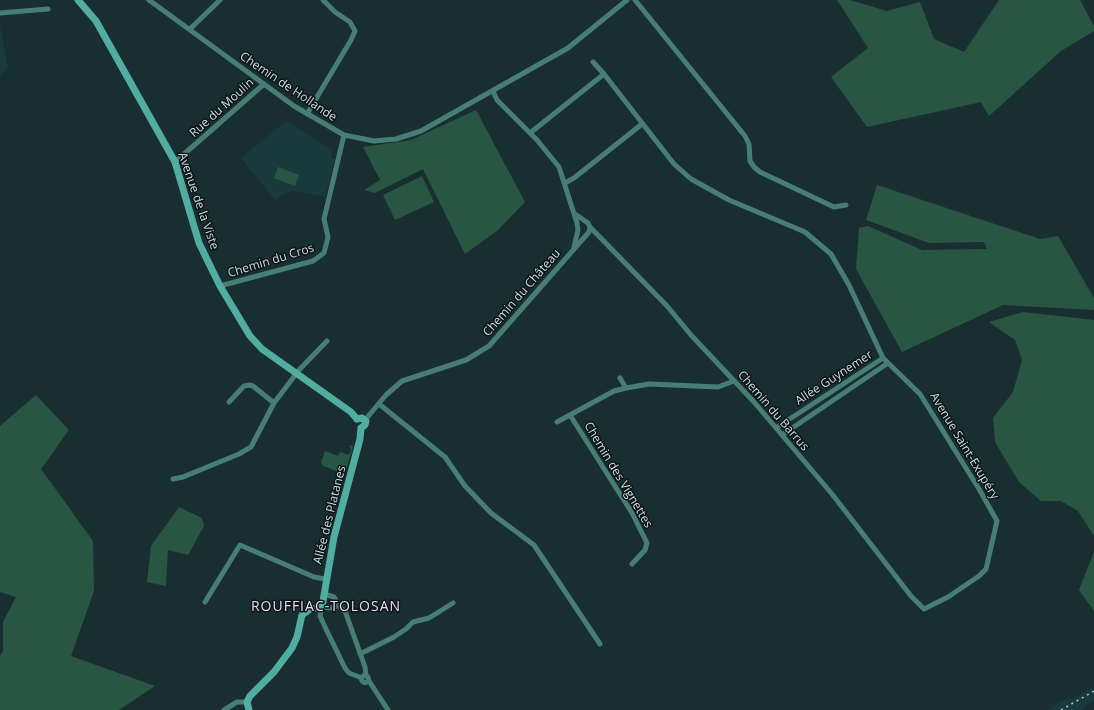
<!DOCTYPE html>
<html>
<head>
<meta charset="utf-8">
<style>
  body { margin:0 }
  canvas { display:block; background:#182e31 }
</style>
</head>
<body>
<canvas width="1094" height="710"></canvas>
<script>
const g = document.querySelector('canvas').getContext('2d');
g.lineJoin = 'round';
function paint(path, color) { g.fillStyle = color; g.fill(path, 'evenodd'); }
const poly = rows => new Path2D(rows.map(r => 'M' + r).join(''));
function strokePath(path, color, width, dash) { g.strokeStyle = color; g.lineWidth = width; g.lineCap = dash ? 'butt' : 'round'; g.setLineDash(dash || []); g.stroke(path); }
function label(font, color, halo, rows, align = 'center') {
  g.font = font + ' "Open Sans",sans-serif'; g.lineWidth = 3; g.setLineDash([]); g.textBaseline = 'middle'; g.strokeStyle = halo; g.fillStyle = color; for (const [text, x, y, turn = 0] of rows) {
    g.save(); g.translate(x, y); g.rotate((+turn || 0) * Math.PI / 180); g.textAlign = isNaN(turn) ? turn : align; if (halo) g.strokeText(text, 0, 0); g.fillText(text, 0, 0); g.restore();
  }
}
const built = poly([
  [0,25,8,68,0,76],
  [286,121,332,150,331,157,335,159,325,197,292,190,275,200,241,158],
  [1094,687,1094,700,1080,710,1047,710,1065,699,1074,698]
]);
const green = poly([
  [837,0,850,0,887,11,920,2,934,39,964,52,999,0,1080,0,1094,26,1094,31,1061,51,989,116,981,102,867,127,831,77,868,48],
  [476,110,525,202,498,230,465,254,423,169,375,193,364,190,380,180,363,147,411,140],
  [278,167,299,175,295,186,274,178],
  [422,176,434,202,395,220,383,195],
  [877,185,1040,239,1058,236,1094,298,1094,310,1003,305,902,352,856,269,859,228,868,226,922,250,987,249,984,242,929,243,866,220],
  [1023,312,1094,320,1094,536,1078,511,1061,501,1041,501,1019,482,995,442,993,418,1013,392,1022,360,1015,340,989,322],
  [36,395,69,430,41,469,93,541,94,591,71,656,155,686,119,710,0,710,0,656,3,651,3,622,16,597,0,592,0,426],
  [349,445,353,446,345,474,323,466,321,462,325,451,338,456,340,452,349,455,351,449],
  [179,507,202,518,204,526,188,555,168,550,166,586,147,582,151,546],
  [1094,552,1094,611,1079,590]
]);
const street = poly([
  [149,0,294,106,344,135,374,141,396,139,421,131,568,48,627,0],
  [635,0,745,136,749,144,750,161,754,167,760,172,834,207,846,205],
  [0,13,48,9],
  [190,29,220,0],
  [593,62,604,74],
  [493,91,497,100,537,140,559,167,577,223,578,230,574,247],
  [307,114,351,40,355,31,350,22,335,12,323,0],
  [530,133,604,74,674,164,691,179,729,200,805,232,831,254,849,285,883,358,920,394,979,489,997,521,986,569,979,576,948,597,924,609,911,596,832,494,754,402,691,335,667,306,590,227],
  [175,162,264,84],
  [565,183,574,178,642,124],
  [220,286,313,261,324,253,328,237,324,219,344,135],
  [626,388,649,384,718,387,734,381],
  [229,402,244,386,249,385,253,386,274,403],
  [379,404,445,457,465,486,491,513,534,545,600,644],
  [570,415,632,513,647,543,645,550,632,564],
  [365,420,386,395,402,381,466,360,489,346,589,232,590,227,588,223,575,214],
  [557,422,614,391,626,388,620,378],
  [776,428,883,358],
  [782,435,888,363],
  [173,479,183,477,239,454,251,447,274,403,299,370,327,341],
  [324,594,334,597,337,602,335,607,332,608,322,607,320,616,326,629,345,668,349,673,362,678],
  [205,602,240,545,314,577,325,579],
  [337,605,345,611,365,667,366,675],
  [360,654,394,637,406,629,413,622,429,618,453,603],
  '361.5 679a3.5 3.5 0 1 1 7 0a3.5 3.5 0 1 1-7 0Z',
  [369,681,388,710],
  [224,710,237,702,247,702]
]);
const secondary = poly([
  [78,0,96,21,175,162,199,243,220,286,250,336,262,349,351,412,357,419],
  [357,419,362,418,366,421,365,425,361,428],
  [249,710,247,702,250,696,274,672,292,648,297,637,302,615,310,609,322,607,334,537,360,439,361,428]
]);
const rail = poly([
  [1061,710,1094,691]
]);
const streetNames = [
  ["Chemin de Hollande",288,87,34],
  ["Rue du Moulin",222,108,-42],
  ["Avenue de la Viste",198,201,71],
  ["Chemin du Cros",271,261,-17],
  ["Chemin du Château",522,293,-49],
  ["Allée Guynemer",834,378,-33],
  ["Chemin du Barrus",773,411,49],
  ["Avenue Saint-Exupéry",964,446,59],
  ["Chemin des Vignettes",618,475,59],
  ["Allée des Platanes",330,515,-76]
];
const quarterNames = [
  ["ROUFFIAC-TOLOSAN",326,607]
];
paint(built, '#193a3d');
paint(green, '#295643');
strokePath(street, '#487d76', 5);
strokePath(secondary, '#52ada1', 7);
strokePath(rail, '#b7c5c7', 1.5, [2, 4]);
label('12px', '#d2dfe1', '#0b1516', streetNames);
g.letterSpacing = '1px';
label('14px', '#e7dcf8', '#0b1516', quarterNames);
g.letterSpacing = '0px';
</script>
</body>
</html>
